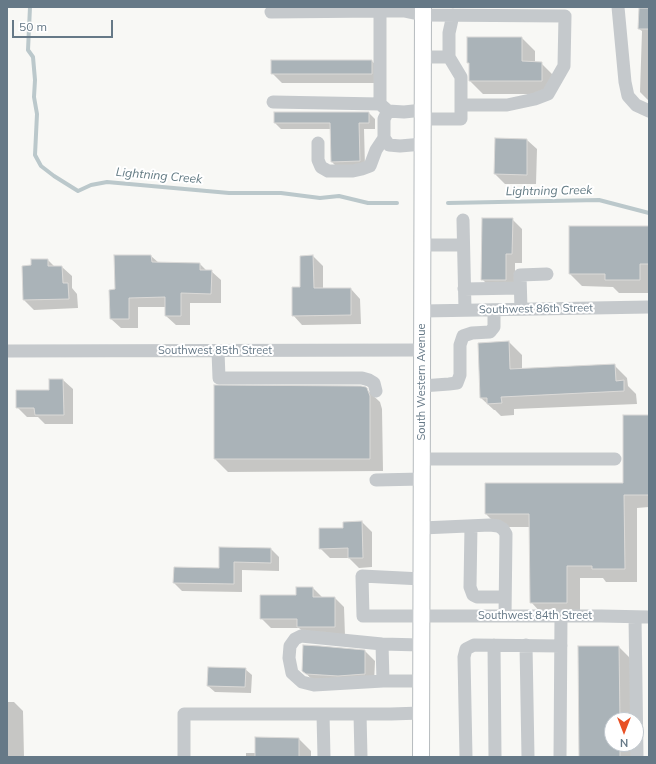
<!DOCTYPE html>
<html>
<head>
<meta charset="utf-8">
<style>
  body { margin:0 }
  #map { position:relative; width:656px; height:764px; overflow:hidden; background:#f8f8f5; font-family:Mulish,sans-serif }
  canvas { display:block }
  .frame { position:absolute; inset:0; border:8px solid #667987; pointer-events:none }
  .north { position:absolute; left:604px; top:712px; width:40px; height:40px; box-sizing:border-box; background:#fff; border:1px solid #c2c9cf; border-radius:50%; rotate:180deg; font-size:11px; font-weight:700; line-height:16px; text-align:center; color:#667987 }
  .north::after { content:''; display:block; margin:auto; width:14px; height:18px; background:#e85025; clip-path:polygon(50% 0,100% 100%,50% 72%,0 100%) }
  .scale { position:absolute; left:12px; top:20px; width:101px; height:18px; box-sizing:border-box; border:2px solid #667987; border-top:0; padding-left:5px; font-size:12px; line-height:14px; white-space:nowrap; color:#667987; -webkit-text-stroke:3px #fff; paint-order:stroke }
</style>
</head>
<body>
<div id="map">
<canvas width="656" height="764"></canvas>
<div class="frame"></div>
<div class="north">N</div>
<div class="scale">50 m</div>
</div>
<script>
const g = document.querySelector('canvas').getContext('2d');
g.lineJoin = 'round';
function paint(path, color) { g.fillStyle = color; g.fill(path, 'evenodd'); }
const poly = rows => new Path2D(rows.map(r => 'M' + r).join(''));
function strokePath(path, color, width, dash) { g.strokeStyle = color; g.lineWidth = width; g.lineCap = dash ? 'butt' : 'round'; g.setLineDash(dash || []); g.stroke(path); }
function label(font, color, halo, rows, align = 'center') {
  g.font = font + ' Mulish,sans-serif'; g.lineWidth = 4; g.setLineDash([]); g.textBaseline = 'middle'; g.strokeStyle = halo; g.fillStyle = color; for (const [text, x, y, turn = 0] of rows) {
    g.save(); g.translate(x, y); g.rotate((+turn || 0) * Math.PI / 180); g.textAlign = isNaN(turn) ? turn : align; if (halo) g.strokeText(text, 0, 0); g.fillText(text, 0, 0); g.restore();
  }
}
const shadow = poly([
  [649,9,649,101,640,92,642,31,639,29],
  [522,38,535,51,535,63,541,63,554,76,554,94,483,94,470,81,470,65,468,62],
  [372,61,381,71,381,83,282,83,272,73],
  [275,113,369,113,375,119,375,129,364,129,365,167,338,168,332,162,331,129,281,129,275,123],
  [527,140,537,149,536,184,505,184,495,174],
  [512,219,522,229,522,263,515,263,515,289,492,289,482,279],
  [649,227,649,293,619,293,613,287,582,286,570,274],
  [151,256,159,263,200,264,207,271,211,271,221,280,221,303,190,303,190,325,176,325,166,316,166,307,138,307,138,328,121,328,111,319,116,290],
  [313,256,323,266,323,289,351,289,360,299,361,324,302,325,293,315],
  [48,260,55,267,62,267,72,276,72,288,77,294,78,308,34,310,24,300,32,266],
  [509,342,522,355,522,369,614,365,627,378,628,386,636,394,637,404,514,409,514,415,501,416,495,410,494,410,481,398],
  [63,380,73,389,73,424,45,424,38,417,27,417,17,407,50,391],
  [215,386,366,389,380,402,382,409,383,471,228,472,215,459],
  [649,416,649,507,637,508,637,582,606,582,603,578,580,578,580,615,543,615,531,602,530,527,499,527,486,514,624,484],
  [362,522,372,532,372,567,359,568,349,558,330,558,320,548],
  [220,548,271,549,279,557,279,571,242,570,242,592,182,591,174,583,220,569],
  [313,588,323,598,335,598,344,607,345,636,308,636,299,628,271,628,261,618,297,596],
  [619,647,632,660,632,720,612,720,612,744,632,744,632,757,580,757],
  [365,651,375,661,374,683,316,684,303,670],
  [245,669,252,675,251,693,215,692,208,686],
  [7,702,14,702,23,711,24,757,7,757],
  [299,739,311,751,311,757,246,757,246,753,256,753]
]);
const stream = poly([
  [30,7,28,50,33,57,35,80,34,97,37,114,35,155,41,166,54,176,78,191,91,185,107,182,229,193,281,193,320,198,339,196,368,203,397,203],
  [448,203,599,200,649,213]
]);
const building = poly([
  [639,8,649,8,649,29,638,29,639,8],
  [467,37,522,37,522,61,542,62,542,81,469,81,469,63,467,63,467,37],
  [271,60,372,60,372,74,271,74,271,60],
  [274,112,369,112,369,123,359,123,360,161,331,162,330,123,274,123,274,112],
  [495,138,527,139,527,175,494,174,495,138],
  [482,218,513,218,512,254,506,254,506,280,481,280,482,218],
  [569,226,649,226,649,264,640,264,640,280,605,280,605,274,569,274,569,226],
  [114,255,151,255,152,262,200,263,200,270,212,270,211,294,181,293,181,316,165,316,165,297,129,298,129,319,110,319,109,290,115,289,114,255],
  [313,255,314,288,351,288,351,315,292,316,292,287,300,287,300,256,313,255],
  [31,259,48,259,48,266,62,266,63,283,68,283,69,299,23,300,22,266,31,265,31,259],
  [509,341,510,369,615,364,616,381,624,380,624,391,501,397,502,403,487,404,487,398,480,398,478,343,509,341],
  [49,379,63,379,64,415,35,415,34,408,16,408,16,390,49,390,49,379],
  [214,385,361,386,366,387,367,388,370,396,370,459,214,459,214,385],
  [623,415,649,415,649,495,624,495,625,569,592,569,592,566,567,566,567,603,530,603,529,514,485,514,485,483,623,483,623,415],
  [362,521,363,558,348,558,348,548,319,549,319,528,343,528,343,522,362,521],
  [219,547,271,548,271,563,234,562,234,584,173,583,174,567,219,568,219,547],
  [296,587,313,587,313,597,335,597,335,627,297,627,297,619,260,619,260,595,296,595,296,587],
  [303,645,320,646,365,650,365,674,338,676,306,674,302,671,303,645],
  [578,646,619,646,620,720,612,720,612,744,620,744,620,757,579,757,578,646],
  [208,667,246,668,245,687,207,686,208,667],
  [255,737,299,738,299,757,255,757,255,737]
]);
const minor = poly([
  [618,7,625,82,628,96,636,105,649,111],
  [380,11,380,104],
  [271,12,380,11,404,11,423,15,565,16,564,66,548,94,535,99,507,105,461,105],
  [423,57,449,57],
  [273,102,380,104,388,111,404,112,423,110],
  [388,111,384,119,384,138,389,145,400,146,423,144],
  [423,119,461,119,461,77,449,57,449,33,453,15],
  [318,143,318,160,321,167,328,171,353,171,362,169,370,166,376,150,384,138],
  [463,220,465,310],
  [423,245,463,245],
  [464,289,520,288],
  [521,309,520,275,547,274],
  [423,311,649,307],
  [7,351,422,350],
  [218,351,219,378,362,378,369,380,374,383,376,391],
  [422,386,449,384,457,383,460,375,460,345,463,336,472,333,490,332,494,327,494,310],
  [422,459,615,459],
  [376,480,422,479],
  [471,526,470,587,473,595,477,597,505,597],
  [422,528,490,525,498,526,503,529,506,534,505,616],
  [422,579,362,576,363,616,601,616,649,617],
  [635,617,637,757],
  [382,644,383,681],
  [421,645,382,644,301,636,295,639,290,646,289,658,292,673,302,682,314,685,383,681,421,681],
  [494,645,495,757],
  [526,645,528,757],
  [323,714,324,757],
  [360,714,361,757],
  [184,757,184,714,391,714,421,713],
  [466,757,464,657,466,649,474,645,561,646],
  [560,757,561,616]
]);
const major = poly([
  [421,757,423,7]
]);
const streetNames = [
  ["Southwest 86th Street",536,309,-1],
  ["Southwest 85th Street",215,351],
  ["South Western Avenue",422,382,-90],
  ["Southwest 84th Street",535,616]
];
const waterNames = [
  ["Lightning Creek",159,176,5],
  ["Lightning Creek",549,191,-1]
];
paint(shadow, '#0003');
strokePath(stream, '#bbc8cb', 4);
paint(building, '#aab3b8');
strokePath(building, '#dad9d7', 1);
strokePath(major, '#b6bbbe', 18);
strokePath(minor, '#c5c9cc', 13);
strokePath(major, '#fff', 16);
label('11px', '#667987', '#fff', streetNames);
label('italic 12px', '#627a83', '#fff', waterNames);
</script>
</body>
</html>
